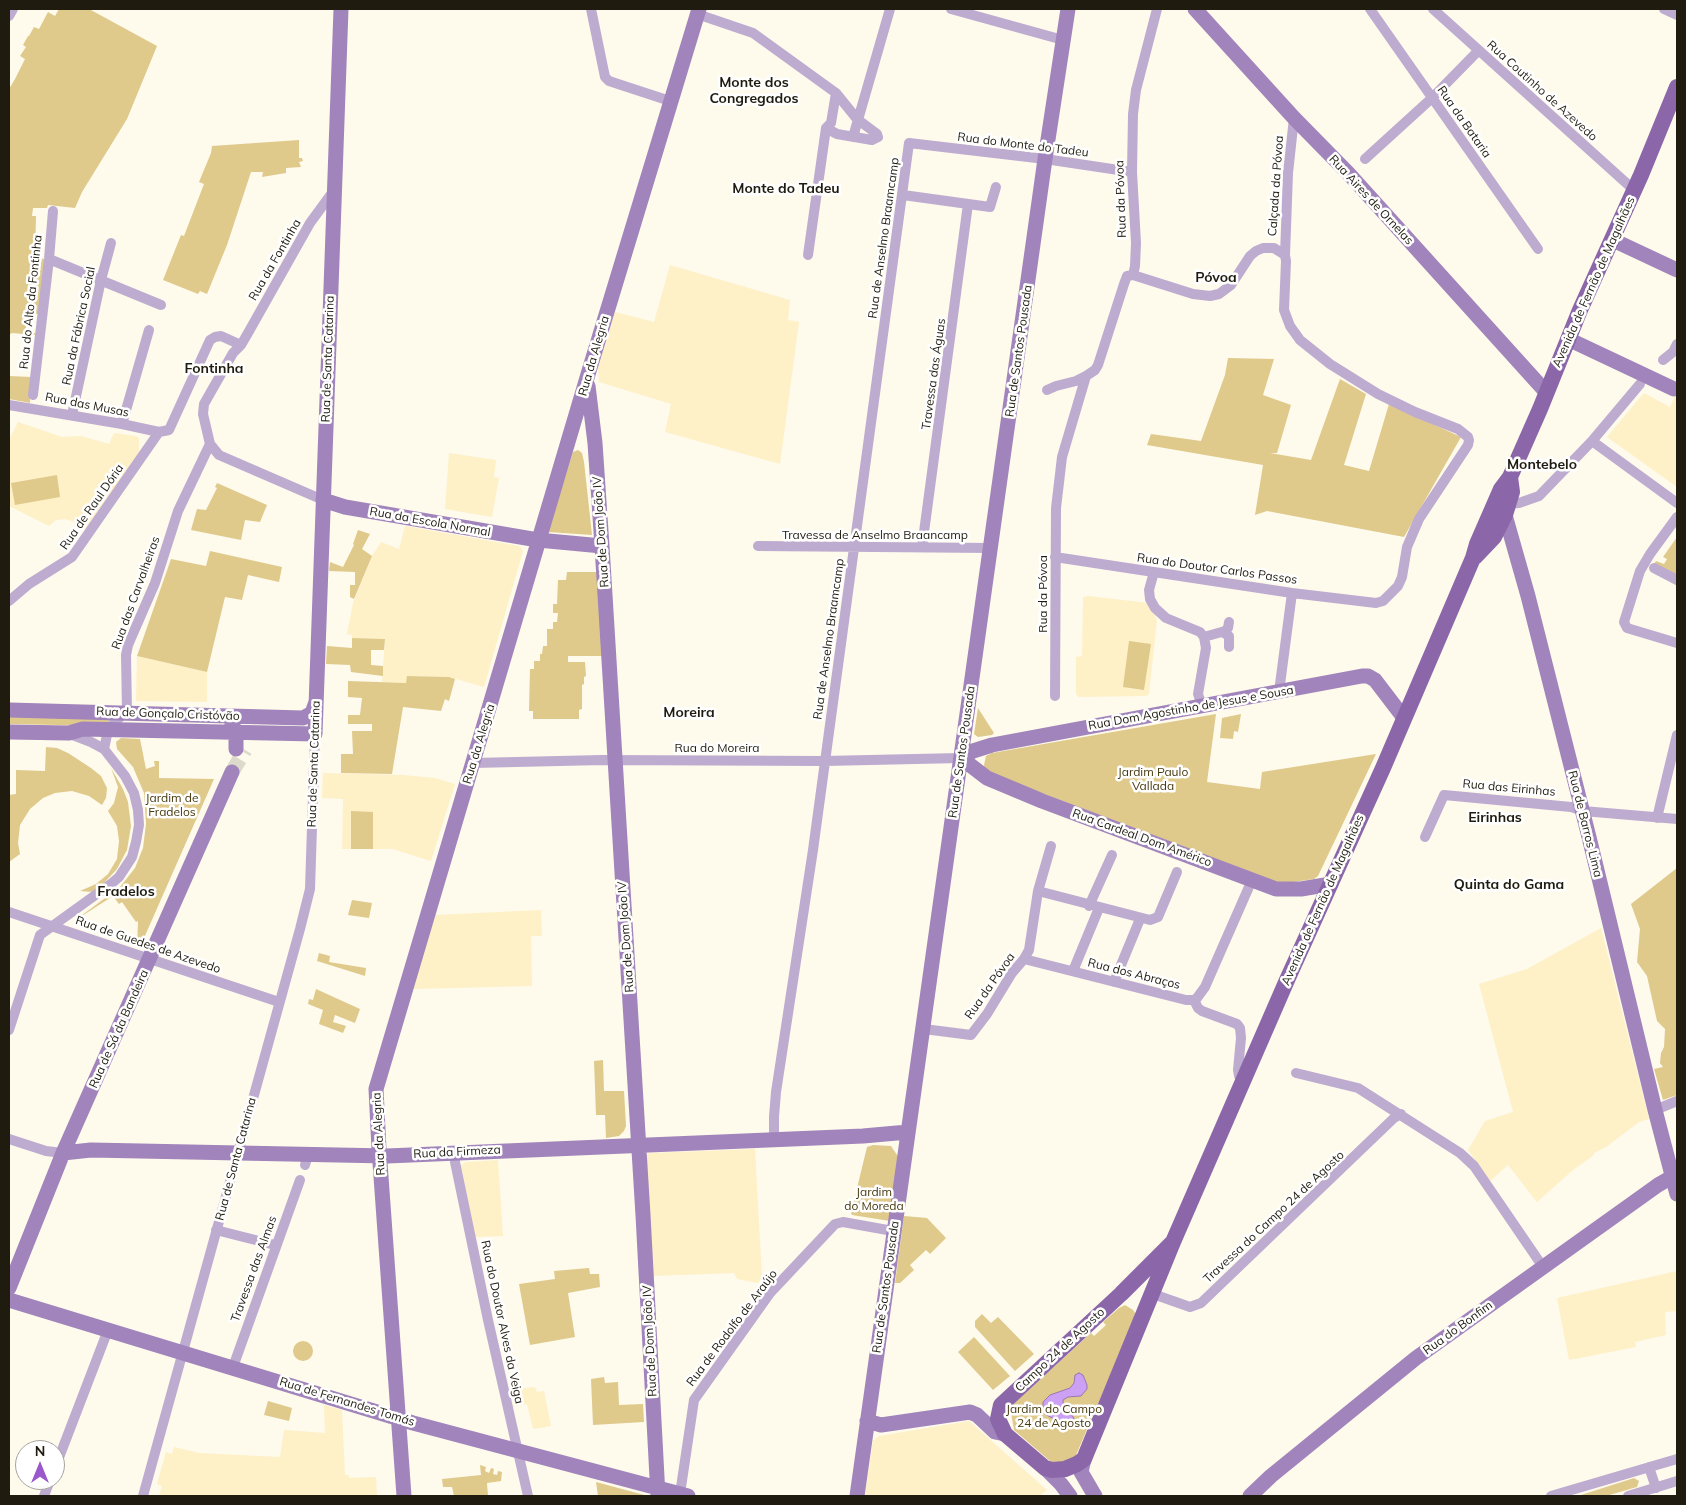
<!DOCTYPE html>
<html>
<head>
<meta charset="utf-8">
<style>
  body { margin:0 }
  #map { position:relative; width:1686px; height:1505px; overflow:hidden; background:#fefaec; font-family:Mulish,sans-serif }
  canvas { display:block }
  .frame { position:absolute; inset:0; border:10px solid #1f1b0f; pointer-events:none }
  .north { position:absolute; left:15px; top:1440px; width:50px; height:50px; box-sizing:border-box; background:#fff; border:1px solid #a5a49f; border-radius:50%; rotate:0deg; font-size:14px; font-weight:700; line-height:20px; text-align:center; color:#1f1b0f }
  .north::after { content:''; display:block; margin:auto; width:18px; height:22px; background:#9b58cd; clip-path:polygon(50% 0,100% 100%,50% 72%,0 100%) }
</style>
</head>
<body>
<div id="map">
<canvas width="1686" height="1505"></canvas>
<div class="frame"></div>
<div class="north">N</div>
</div>
<script>
const g = document.querySelector('canvas').getContext('2d');
g.lineJoin = 'round';
function paint(path, color) { g.fillStyle = color; g.fill(path, 'evenodd'); }
const poly = rows => new Path2D(rows.map(r => 'M' + r).join(''));
function strokePath(path, color, width, dash) { g.strokeStyle = color; g.lineWidth = width; g.lineCap = dash ? 'butt' : 'round'; g.setLineDash(dash || []); g.stroke(path); }
function label(font, color, halo, rows, align = 'center') {
  g.font = font + ' Mulish,sans-serif'; g.lineWidth = 5; g.setLineDash([]); g.textBaseline = 'middle'; g.strokeStyle = halo; g.fillStyle = color; for (const [text, x, y, turn = 0] of rows) {
    g.save(); g.translate(x, y); g.rotate((+turn || 0) * Math.PI / 180); g.textAlign = isNaN(turn) ? turn : align; if (halo) g.strokeText(text, 0, 0); g.fillText(text, 0, 0); g.restore();
  }
}
const built = poly([
  [670,265,790,300,788,320,799,322,780,464,665,432,671,404,599,382,598,367,615,312,654,322],
  [1677,392,1677,487,1607,437,1644,393,1670,407],
  [18,422,62,437,81,436,109,444,114,433,136,436,139,438,139,458,86,530,74,522,65,519,56,520,49,526,9,506,9,440],
  [449,453,496,460,494,477,499,478,492,517,445,509],
  [405,526,519,546,523,551,484,687,449,677,408,676,406,683,382,682,385,639,352,638,352,635,347,634,353,603,372,556,381,542,399,549],
  [1088,596,1149,603,1157,620,1149,694,1146,696,1079,697,1076,694,1076,657,1082,656,1083,597],
  [137,656,207,672,207,702,136,701],
  [323,773,403,775,435,778,455,784,431,861,393,849,342,849,343,799,322,798],
  [541,910,542,936,531,936,532,986,413,989,435,915],
  [1601,928,1649,1119,1639,1122,1606,1147,1594,1153,1594,1155,1573,1170,1537,1202,1508,1165,1490,1181,1468,1150,1485,1121,1513,1112,1479,984,1527,969],
  [755,1149,762,1277,758,1283,737,1279,734,1273,651,1276,646,1156,649,1153],
  [498,1160,503,1236,475,1237,461,1165,466,1162],
  [1677,1271,1677,1311,1665,1312,1666,1335,1635,1342,1636,1347,1569,1360,1557,1298],
  [535,1387,537,1392,544,1391,551,1426,533,1429,527,1404,512,1407,508,1390],
  [324,1405,342,1410,345,1475,349,1475,349,1478,376,1477,377,1496,159,1496,162,1486,157,1484,166,1452,172,1454,174,1447,199,1453,280,1457,284,1430,325,1433],
  [969,1421,1047,1490,1040,1496,865,1496,873,1441,879,1436]
]);
const green = poly([
  [59,9,89,9,157,46,127,119,82,192,75,208,48,205,47,208,33,208,32,216,36,216,35,258,46,259,38,314,26,314,26,333,35,333,35,335,12,333,9,335,9,89,15,79,25,59,20,56,26,47,23,45,28,36,29,36,34,27,39,29,48,12,55,16],
  [299,140,299,158,302,158,303,161,299,162,301,167,286,168,286,173,262,177,263,172,251,172,227,245,207,294,200,291,198,294,163,280,181,235,184,236,204,184,199,182,211,153,212,146],
  [1228,358,1274,359,1263,395,1291,405,1277,453,1270,453,1311,460,1340,379,1366,394,1344,465,1369,471,1389,404,1461,437,1404,537,1267,511,1255,515,1263,465,1147,445,1151,434,1201,441,1225,375],
  [9,376,31,377,30,403,9,399],
  [578,450,582,453,584,462,592,535,548,532,573,452],
  [57,475,60,497,15,505,11,483],
  [217,483,267,505,260,522,245,520,241,540,191,530,197,509,206,510,217,488,215,487],
  [358,530,370,534,362,549,372,556,354,599,350,597,350,585,355,585,355,572,329,571,330,562,343,567,354,545,353,544],
  [1677,537,1677,576,1654,564,1656,561,1664,564,1667,559,1663,557],
  [210,551,282,567,279,582,248,575,242,600,225,597,207,672,137,656,171,559,206,566],
  [567,572,597,572,603,656,568,656,568,662,585,662,586,676,584,677,584,684,582,685,582,709,579,710,579,719,533,719,533,711,529,711,530,669,534,669,534,661,540,661,540,654,542,654,543,646,547,646,547,629,553,629,553,622,557,622,558,613,553,613,553,604,557,604,558,580,566,580],
  [352,638,385,639,384,650,371,650,371,665,383,666,383,676,351,672,350,665,326,664,327,646,352,648],
  [1129,641,1151,644,1144,690,1123,687],
  [407,676,449,677,455,679,449,701,445,699,441,711,403,707,392,774,341,773,341,754,353,754,352,731,372,731,372,724,348,724,348,715,360,715,362,698,348,697,348,681,406,683],
  [978,708,994,733,992,735,978,737,974,734],
  [1216,714,1207,782,1260,789,1262,772,1376,754,1318,876,1314,879,1293,882,1277,882,991,774,985,769,984,765,986,756,992,753],
  [1241,714,1238,732,1234,731,1233,739,1220,738,1222,718],
  [9,716,111,718,105,726,9,724],
  [121,738,140,739,146,769,155,766,154,761,159,761,159,778,214,779,144,938,139,940,138,948,137,947,138,921,136,922,122,902,119,904,113,896,74,921,120,887,135,868,143,848,146,824,144,793,133,767,117,749,116,742],
  [46,747,57,748,68,753,91,768,101,776,107,788,106,798,102,805,89,796,72,791,55,793,43,798,30,809,20,825,18,843,20,854,9,862,9,795,16,794,16,770,45,771],
  [111,768,123,789,128,802,131,826,127,850,117,869,104,883,92,892,80,891,96,884,108,874,117,859,119,841,117,826,108,811,114,803,118,787],
  [351,811,373,812,373,849,351,849],
  [1677,868,1677,1095,1663,1100,1654,1069,1663,1067,1660,1063,1661,1053,1664,1047,1665,1029,1657,1021,1647,976,1637,962,1640,929,1631,904],
  [352,900,372,903,369,918,348,915],
  [319,953,330,956,329,962,366,968,365,976,317,961],
  [316,989,360,1009,355,1023,335,1015,333,1022,346,1026,343,1033,319,1024,323,1010,308,1004,309,999,313,1000],
  [603,1060,604,1091,624,1091,626,1126,624,1131,619,1136,606,1138,605,1115,596,1115,594,1061],
  [873,1145,891,1146,899,1158,890,1221,852,1215,851,1213,867,1147],
  [904,1216,927,1218,946,1238,930,1254,926,1250,910,1265,914,1270,900,1283,895,1283],
  [589,1268,590,1274,599,1274,600,1287,568,1293,575,1337,530,1345,519,1284,555,1279,554,1271],
  [1125,1305,1133,1310,1135,1313,1134,1320,1076,1455,1073,1459,1059,1464,1050,1461,1014,1430,1010,1407,1091,1333,1094,1336,1106,1325,1103,1322,1119,1308],
  [982,1314,991,1323,998,1317,1034,1354,1015,1371,975,1327,975,1321],
  [974,1337,1010,1376,993,1390,958,1352],
  '293 1351a10 10 0 1 1 20 0a10 10 0 1 1-20 0Z',
  [604,1377,605,1383,618,1382,619,1405,643,1404,644,1422,593,1425,591,1379],
  [268,1401,292,1408,289,1421,264,1415],
  [480,1465,486,1467,485,1471,489,1473,491,1468,494,1469,493,1474,497,1475,498,1471,502,1472,501,1481,487,1483,488,1496,454,1496,452,1487,443,1487,442,1479,481,1475],
  [1634,1478,1639,1481,1637,1487,1606,1496,1578,1496],
  [596,1482,648,1496,598,1496]
]);
const water = poly([
  [1079,1373,1083,1375,1087,1385,1087,1389,1081,1396,1068,1397,1063,1400,1064,1409,1071,1413,1075,1421,1072,1426,1061,1427,1054,1419,1043,1413,1043,1402,1050,1395,1070,1388,1074,1383,1075,1375,1079,1373]
]);
const secondaryTunnel = poly([
  [232,772,245,750]
]);
const street = poly([
  [591,9,605,77,609,81,670,101],
  [951,9,1063,40],
  [1370,9,1538,249],
  [1433,9,1634,190],
  [1664,9,1677,15],
  [697,14,753,33,836,93,857,119,877,134,878,137,872,140,837,134,826,128],
  [9,16,13,9],
  [853,137,890,9],
  [1365,159,1432,98,1478,51],
  [903,195,990,207,996,187],
  [808,255,826,128,831,123,836,93],
  [49,259,161,305],
  [1133,275,1135,266,1136,243,1132,172,1133,114,1136,90,1157,9],
  [1133,275,1193,294,1210,296,1219,294,1231,285,1250,256,1256,251,1263,248,1274,248,1285,255],
  [1663,360,1673,352,1677,344],
  [1047,390,1056,386,1076,381,1086,376],
  [33,395,49,259,53,211],
  [9,405,122,424,159,432,169,430,210,340,215,337,221,336,241,345],
  [72,415,101,280,111,243],
  [122,424,149,330],
  [1592,441,1677,503],
  [210,444,203,414,204,404,233,353,241,345,248,333,310,223,335,189],
  [210,444,219,455,323,500],
  [1508,504,1519,503,1539,496,1592,441,1640,384],
  [1677,517,1650,554,1640,571,1624,622,1627,628,1677,643],
  [758,546,991,548],
  [922,547,968,204],
  [1055,557,1292,593,1376,603,1383,601,1398,586,1402,577,1407,547,1419,519,1468,445,1469,440,1468,437,1458,429,1415,412,1378,394,1330,364,1300,340,1290,326,1284,310,1286,261,1285,255,1288,173,1294,118],
  [1654,568,1677,580],
  [1154,572,1149,590,1150,599,1155,608,1166,618,1200,632,1204,637,1206,648,1198,694,1202,706],
  [9,601,29,584,72,557,159,432],
  [1222,632,1229,636,1229,647],
  [1204,637,1225,631,1228,628,1229,622],
  [1279,692,1292,593],
  [1055,696,1056,508,1062,457,1086,376,1095,370,1098,365,1124,284,1127,276,1133,275],
  [104,749,108,730,115,721,127,712,126,655,128,645,155,583,178,511,210,444],
  [473,763,602,760,824,761,961,758],
  [1657,818,1677,735],
  [1425,837,1444,795,1571,807,1583,811,1677,819],
  [1038,891,1150,920,1158,917,1177,872],
  [1089,906,1112,855],
  [9,912,279,1002],
  [1024,959,1186,1000,1194,1000,1197,998,1205,987,1252,880],
  [1073,971,1099,908],
  [1114,982,1140,919],
  [1194,1000,1198,1008,1202,1011,1237,1024,1240,1028,1241,1038,1238,1070,1239,1076,1244,1079],
  [924,1029,971,1035,987,1014,1012,973,1024,959,1029,950,1038,891,1051,846],
  [9,1030,40,935,112,883,119,877,132,857,136,842,139,825,138,810,134,793,125,776,104,749,91,742,70,734],
  [1296,1073,1358,1088,1460,1153,1474,1166,1543,1267],
  [1655,1110,1677,1101],
  [9,1139,46,1151,63,1153],
  [774,1139,774,1117,776,1092,813,850,909,143,1045,159,1132,172],
  [455,1152,455,1162,488,1320,528,1496],
  [305,1165,308,1155],
  [216,1230,275,1245],
  [1153,1294,1190,1307,1201,1303,1394,1118,1401,1114],
  [233,1367,300,1180],
  [1649,1467,1656,1488],
  [55,1468,108,1330],
  [680,1494,694,1400,770,1293,835,1224,843,1222,893,1231],
  [44,1496,50,1480],
  [143,1496,300,929,310,889,315,734],
  [1551,1496,1677,1459],
  [1628,1496,1677,1481]
]);
const secondary = poly([
  [1195,9,1294,118,1349,174,1546,392],
  [1613,240,1677,270],
  [1568,339,1674,389],
  [588,386,595,443,602,546,643,1215,658,1496],
  [323,500,345,507,538,540,602,546],
  [1505,515,1528,596,1589,837,1655,1110,1677,1194],
  [9,710,303,718,312,713,316,702],
  [232,724,236,732,236,749],
  [9,732,69,733,83,729,315,734,341,9],
  [961,758,973,751,992,745,1362,676,1368,676,1375,680,1404,718],
  [961,758,987,778,1042,801,1276,889,1301,889,1331,884],
  [63,1153,91,1150,387,1156,863,1136,908,1132],
  [9,1288,63,1153,232,772],
  [9,1300,413,1423,688,1496],
  [867,1421,881,1425,970,1412,977,1415,995,1432,1005,1434],
  [1084,1459,1081,1472,1095,1496],
  [1045,1468,1061,1484,1070,1496],
  [404,1496,379,1149,376,1089,589,371,699,9],
  [857,1496,1045,159,1068,9],
  [1250,1496,1271,1476,1416,1358,1658,1185,1677,1174]
]);
const primary = poly([
  [1475,557,1494,537,1505,515,1512,492,1510,477],
  [1173,1242,1121,1294,1001,1405,998,1419,1005,1434,1045,1468,1052,1470,1065,1469,1077,1464,1084,1459,1173,1242,1287,980,1383,768,1473,558,1477,544,1501,489,1510,477,1540,409,1580,310,1641,175,1677,87]
]);
const streetNames = [
  ["Rua Coutinho de Azevedo",1542,91,42],
  ["Rua da Bataria",1464,122,55],
  ["Rua do Monte do Tadeu",1023,145,7],
  ["Calçada da Póvoa",1276,186,-86],
  ["Rua da Póvoa",1121,199,-92],
  ["Rua Aires de Ornelas",1371,200,47],
  ["Rua de Anselmo Braamcamp",884,238,-82],
  ["Rua da Fontinha",275,260,-60],
  ["Avenida de Fernão de Magalhães",1594,282,-66],
  ["Rua do Alto da Fontinha",31,302,-84],
  ["Rua da Fábrica Social",79,326,-78],
  ["Rua de Santos Pousada",1019,351,-82],
  ["Rua da Alegria",594,356,-74],
  ["Rua de Santa Catarina",328,359,-88],
  ["Travessa das Águas",934,374,-82],
  ["Rua das Musas",87,405,11],
  ["Rua de Raul Dória",92,507,-55],
  ["Rua da Escola Normal",430,522,10],
  ["Rua de Dom João IV",601,532,-94],
  ["Travessa de Anselmo Braancamp",875,535],
  ["Rua do Doutor Carlos Passos",1217,569,8],
  ["Rua das Carvalheiras",136,593,-70],
  ["Rua da Póvoa",1043,594,-90],
  ["Rua de Anselmo Braamcamp",829,639,-82],
  ["Rua Dom Agostinho de Jesus e Sousa",1191,708,-10],
  ["Rua de Gonçalo Cristóvão",168,714,2],
  ["Rua da Alegria",479,744,-73],
  ["Rua do Moreira",717,748],
  ["Rua de Santos Pousada",962,752,-82],
  ["Rua de Santa Catarina",314,764,-88],
  ["Rua das Eirinhas",1509,788,5],
  ["Rua de Barros Lima",1585,824,76],
  ["Rua Cardeal Dom Américo",1142,838,20],
  ["Avenida de Fernão de Magalhães",1323,900,-66],
  ["Rua de Dom João IV",626,937,-94],
  ["Rua de Guedes de Azevedo",148,945,19],
  ["Rua dos Abraços",1134,974,14],
  ["Rua da Póvoa",990,986,-55],
  ["Rua de Sá da Bandeira",119,1029,-66],
  ["Rua da Alegria",379,1134,-93],
  ["Rua da Firmeza",457,1152,-3],
  ["Rua de Santa Catarina",236,1159,-75],
  ["Travessa do Campo 24 de Agosto",1274,1217,-43],
  ["Travessa das Almas",254,1269,-70],
  ["Rua de Santos Pousada",886,1287,-82],
  ["Rua do Doutor Alves da Veiga",502,1322,78],
  ["Rua de Rodolfo de Araújo",732,1328,-53],
  ["Rua do Bonfim",1458,1328,-36],
  ["Rua de Dom João IV",650,1341,-93],
  ["Campo 24 de Agosto",1060,1350,-43],
  ["Rua de Fernandes Tomás",347,1402,17]
];
const parkNames = [
  ["Jardim Paulo",1153,772],
  ["Vallada",1153,786],
  ["Jardim de",172,798],
  ["Fradelos",172,812],
  ["Jardim",874,1192],
  ["do Moreda",874,1206],
  ["Jardim do Campo",1054,1409],
  ["24 de Agosto",1054,1423]
];
const neighbourhoodNames = [
  ["Monte dos",754,83],
  ["Congregados",754,99],
  ["Monte do Tadeu",786,189],
  ["Póvoa",1216,278],
  ["Fontinha",214,369],
  ["Montebelo",1542,465],
  ["Moreira",689,713],
  ["Eirinhas",1495,818],
  ["Quinta do Gama",1509,885],
  ["Fradelos",126,892]
];
paint(built, '#fef0c7');
paint(green, '#dfca8c');
paint(water, '#cca0f4');
strokePath(water, '#9878af', 1);
strokePath(secondaryTunnel, '#ddd9cb', 15, [15, 8]);
strokePath(street, '#beabd0', 10);
strokePath(secondary, '#a084bb', 15);
strokePath(primary, '#8b67aa', 16);
label('12px', '#1f1b0f', '#fff', streetNames);
label('12px', '#473a0f', '#fff', parkNames);
label('bold 14px', '#1f1b0f', '#fff', neighbourhoodNames);
</script>
</body>
</html>
